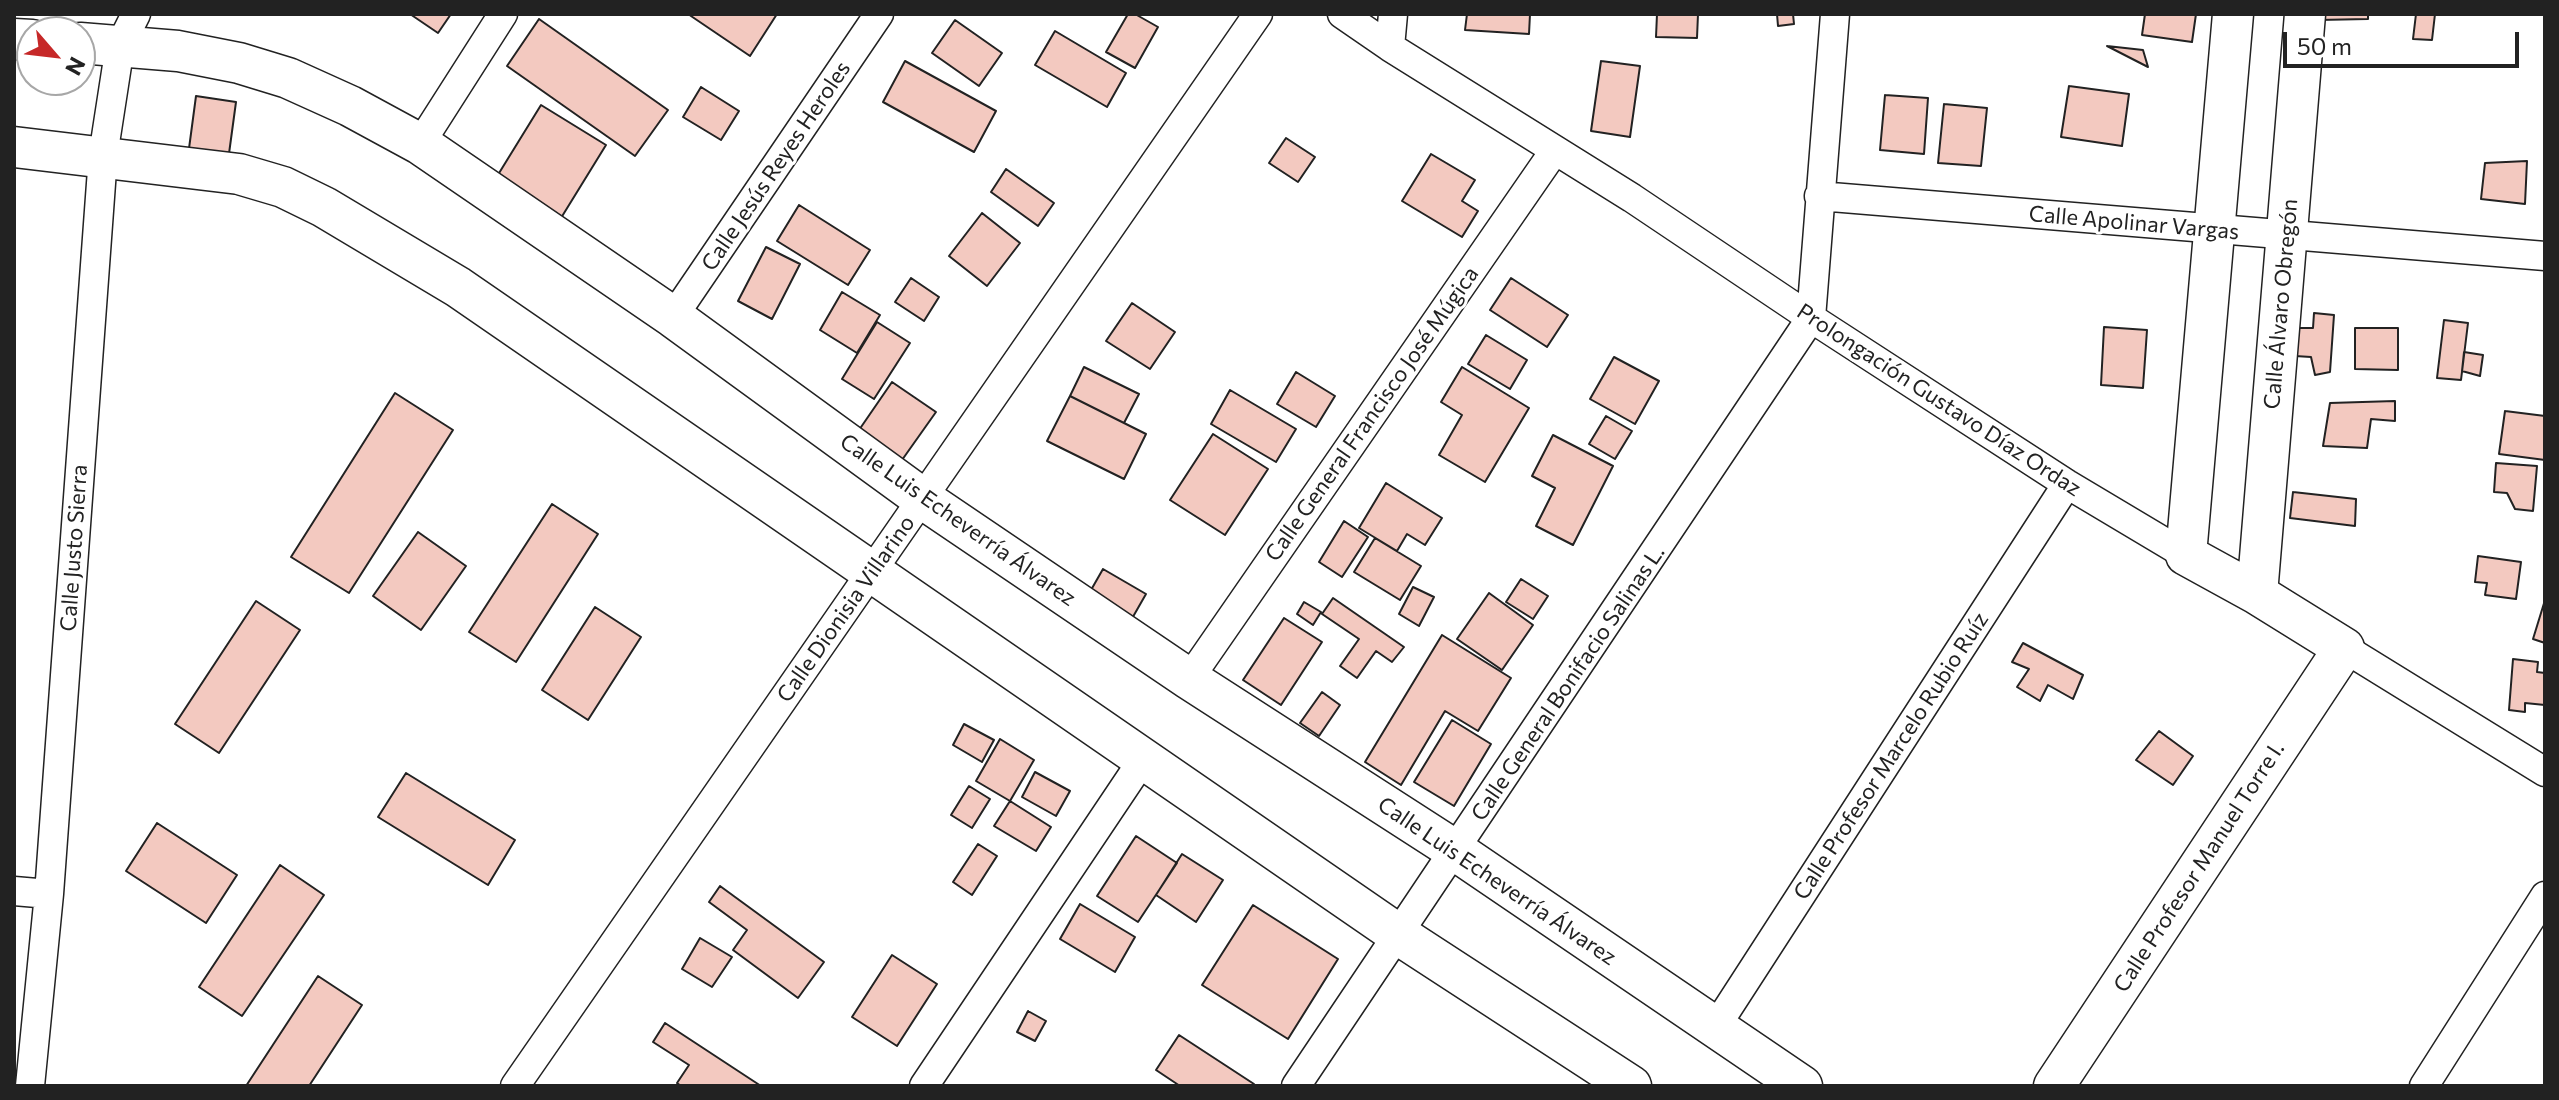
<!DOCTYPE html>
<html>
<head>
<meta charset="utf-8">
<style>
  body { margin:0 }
  #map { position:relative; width:2559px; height:1100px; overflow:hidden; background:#fff; font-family:Commissioner,sans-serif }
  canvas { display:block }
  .frame { position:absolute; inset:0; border:16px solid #222; pointer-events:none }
  .north { position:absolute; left:16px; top:16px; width:80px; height:80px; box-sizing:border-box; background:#fff; border:2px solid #a7a7a7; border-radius:50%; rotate:118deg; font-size:22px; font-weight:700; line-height:32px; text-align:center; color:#222 }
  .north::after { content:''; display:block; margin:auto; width:28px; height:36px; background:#c62828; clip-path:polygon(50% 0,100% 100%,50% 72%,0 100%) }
  .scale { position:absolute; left:2283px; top:32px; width:236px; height:36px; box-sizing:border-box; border:4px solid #222; border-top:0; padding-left:10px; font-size:24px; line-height:28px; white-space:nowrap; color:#222; -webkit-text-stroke:6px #fff; paint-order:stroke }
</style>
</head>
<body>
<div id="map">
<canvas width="2559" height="1100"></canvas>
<div class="frame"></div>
<div class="north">N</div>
<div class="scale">50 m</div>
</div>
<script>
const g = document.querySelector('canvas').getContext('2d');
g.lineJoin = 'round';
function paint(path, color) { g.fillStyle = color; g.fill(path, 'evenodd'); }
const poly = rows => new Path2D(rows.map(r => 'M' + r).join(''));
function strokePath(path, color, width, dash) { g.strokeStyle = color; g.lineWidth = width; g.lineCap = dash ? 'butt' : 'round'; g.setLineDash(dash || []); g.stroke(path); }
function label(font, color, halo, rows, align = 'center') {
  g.font = font + ' Commissioner,sans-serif'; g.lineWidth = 6; g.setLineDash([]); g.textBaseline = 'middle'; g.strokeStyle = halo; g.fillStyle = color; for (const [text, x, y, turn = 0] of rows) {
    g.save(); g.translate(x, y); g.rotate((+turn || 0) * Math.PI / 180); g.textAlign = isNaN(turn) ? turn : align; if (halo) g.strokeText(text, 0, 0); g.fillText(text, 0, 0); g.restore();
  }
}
const building = poly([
  [410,14,451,14,438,33,410,14],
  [688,14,777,14,750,56,688,14],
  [1128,14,1135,14,1158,27,1135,68,1106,52,1128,14],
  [1467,14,1530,14,1529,34,1465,30,1467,14],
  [1657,14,1698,14,1697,38,1656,37,1657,14],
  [1777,14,1793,14,1794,24,1778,26,1777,14],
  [2145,14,2196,14,2192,42,2142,35,2145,14],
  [2318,14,2368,14,2368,19,2318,20,2318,14],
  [2416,14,2435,14,2432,40,2413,39,2416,14],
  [539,19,668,110,635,156,507,66,539,19],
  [955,20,1002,53,979,86,932,53,955,20],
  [1055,31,1126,73,1107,107,1035,65,1055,31],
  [2107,46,2143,50,2148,67,2107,46],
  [905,61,996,111,974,152,883,102,905,61],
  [1601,61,1640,66,1630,137,1591,131,1601,61],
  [2069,86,2129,94,2122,146,2061,137,2069,86],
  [701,87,739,111,721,140,683,117,701,87],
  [1885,95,1928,98,1924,154,1880,150,1885,95],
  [196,96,236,102,228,161,188,156,196,96],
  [1944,104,1987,108,1981,166,1938,163,1944,104],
  [541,105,606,145,561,218,496,178,541,105],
  [1286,138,1315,157,1298,182,1269,163,1286,138],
  [1431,154,1475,180,1462,201,1478,211,1462,237,1402,201,1431,154],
  [2527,161,2525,204,2481,199,2485,163,2527,161],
  [1006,169,1054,203,1038,226,991,192,1006,169],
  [799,205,870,250,848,285,777,241,799,205],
  [982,213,1020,243,987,286,949,256,982,213],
  [766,247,800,264,772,319,738,301,766,247],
  [911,278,939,297,924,321,895,302,911,278],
  [1511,278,1568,315,1547,347,1490,310,1511,278],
  [842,292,880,315,857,353,820,330,842,292],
  [1132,303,1175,332,1150,369,1106,341,1132,303],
  [2314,313,2334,315,2330,372,2315,375,2311,357,2295,356,2297,328,2313,328,2314,313],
  [2444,320,2468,323,2461,380,2437,378,2444,320],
  [877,322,910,343,874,399,842,379,877,322],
  [2104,327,2147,330,2143,388,2101,385,2104,327],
  [2355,328,2398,328,2398,370,2355,369,2355,328],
  [1486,335,1527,360,1510,389,1468,364,1486,335],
  [2464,352,2483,355,2480,376,2462,371,2464,352],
  [1614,357,1659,381,1635,424,1590,399,1614,357],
  [1084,367,1139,394,1124,423,1070,396,1084,367],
  [1462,367,1529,408,1485,482,1439,455,1462,415,1441,402,1462,367],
  [1296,372,1335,396,1316,427,1277,404,1296,372],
  [892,382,936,412,902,460,859,430,892,382],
  [1230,390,1296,429,1276,462,1211,424,1230,390],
  [395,393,453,430,349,593,291,557,395,393],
  [1070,396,1146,434,1124,479,1047,441,1070,396],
  [2395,401,2395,421,2371,419,2367,448,2323,446,2330,403,2395,401],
  [2505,411,2545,416,2545,460,2499,454,2505,411],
  [1606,416,1632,431,1615,459,1589,444,1606,416],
  [1213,434,1268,469,1225,535,1170,500,1213,434],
  [1553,435,1613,466,1573,545,1536,526,1555,488,1532,476,1553,435],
  [2496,463,2537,466,2533,511,2515,509,2507,493,2494,492,2496,463],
  [1386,483,1442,518,1425,545,1407,534,1397,551,1359,528,1386,483],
  [2293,492,2356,499,2355,526,2290,518,2293,492],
  [552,504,598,534,516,662,469,632,552,504],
  [1344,521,1368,537,1342,577,1319,562,1344,521],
  [418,532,466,566,421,630,373,596,418,532],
  [1375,538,1421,566,1400,600,1354,572,1375,538],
  [2478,556,2521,562,2516,599,2485,595,2487,583,2475,582,2478,556],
  [1103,569,1146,594,1126,629,1083,604,1103,569],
  [1521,579,1548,596,1533,619,1506,602,1521,579],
  [1413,587,1434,597,1419,626,1399,614,1413,587],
  [1489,593,1533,625,1502,670,1457,639,1489,593],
  [1333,598,1404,647,1392,662,1376,651,1357,678,1340,666,1359,639,1322,614,1333,598],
  [2545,600,2545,643,2533,639,2545,600],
  [256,601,300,630,219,753,175,724,256,601],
  [1304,602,1321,612,1313,625,1297,614,1304,602],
  [595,607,641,637,588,720,542,690,595,607],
  [1284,618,1322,642,1281,705,1243,680,1284,618],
  [1442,635,1511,678,1478,731,1445,711,1401,785,1365,762,1442,635],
  [2023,643,2083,675,2073,699,2048,685,2040,701,2017,687,2029,669,2012,662,2023,643],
  [2513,659,2538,662,2537,672,2545,673,2545,705,2525,703,2525,712,2509,710,2513,659],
  [1322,692,1340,705,1319,736,1300,723,1322,692],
  [1452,720,1491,744,1454,806,1414,782,1452,720],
  [964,724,994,740,982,762,953,745,964,724],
  [2159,731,2193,756,2173,785,2136,760,2159,731],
  [1000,739,1034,760,1010,801,976,781,1000,739],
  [1035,772,1070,791,1056,816,1022,797,1035,772],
  [406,773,515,840,488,885,378,817,406,773],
  [969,786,990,799,972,828,951,815,969,786],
  [1010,801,1051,827,1036,851,994,826,1010,801],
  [157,823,237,875,206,923,126,871,157,823],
  [1136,836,1177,863,1138,922,1097,896,1136,836],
  [978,844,997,856,972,895,953,882,978,844],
  [1182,854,1223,880,1196,922,1156,895,1182,854],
  [280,865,324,895,242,1016,199,987,280,865],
  [720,886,824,962,798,998,733,950,747,930,709,902,720,886],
  [1080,904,1135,937,1115,972,1060,939,1080,904],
  [1253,905,1338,959,1288,1039,1202,985,1253,905],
  [700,938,732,957,712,987,682,969,700,938],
  [892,955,937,984,897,1046,852,1017,892,955],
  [318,976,362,1005,309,1086,246,1086,318,976],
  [1028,1011,1046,1021,1035,1041,1017,1032,1028,1011],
  [665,1023,761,1086,681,1086,677,1083,689,1065,653,1042,665,1023],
  [1179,1035,1254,1084,1253,1086,1180,1086,1156,1070,1179,1035]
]);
const street = poly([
  [1342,14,1390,47,1632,198,1811,318,2067,484,2186,555],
  [1390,47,1393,14],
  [420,144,503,14],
  [1819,196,2545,256],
  [673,317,879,14],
  [2344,648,2545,772],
  [1189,679,1555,150],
  [14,891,49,894],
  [1715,1028,2067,484],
  [30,1086,49,894,103,156,120,46,136,14],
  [515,1086,1258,14],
  [924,1086,1144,758],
  [1296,1086,1811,318,1835,14],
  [2424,1086,2545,896]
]);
const secondary = poly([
  [14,39,32,40],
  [80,43,178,51,239,63,288,78,350,106,420,144,673,317,923,499,1189,679,1456,851,1802,1086],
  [14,147,239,174,283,187,324,207,458,287,1399,935,1631,1086],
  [2257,594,2305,14],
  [2054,1086,2344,648,2257,594,2186,555,2233,14]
]);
const streetNames = [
  ["Calle Jesús Reyes Heroles",776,166,-56],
  ["Calle Apolinar Vargas",2134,223,5],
  ["Calle Álvaro Obregón",2281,304,-85],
  ["Prolongación Gustavo Díaz Ordaz",1939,400,33],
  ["Calle General Francisco José Múgica",1372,414,-55],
  ["Calle Luis Echeverría Álvarez",958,520,35],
  ["Calle Justo Sierra",74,548,-86],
  ["Calle Dionisia Villarino",846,609,-55],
  ["Calle General Bonifacio Salinas L.",1568,683,-56],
  ["Calle Profesor Marcelo Rubio Ruíz",1891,756,-57],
  ["Calle Profesor Manuel Torre I.",2199,867,-57],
  ["Calle Luis Echeverría Álvarez",1497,881,34]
];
paint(building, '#f3c9c0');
strokePath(building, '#222', 2);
strokePath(street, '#222', 31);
strokePath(secondary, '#222', 43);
strokePath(street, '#fff', 28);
strokePath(secondary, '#fff', 40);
label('22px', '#222', '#fff', streetNames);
</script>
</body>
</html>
